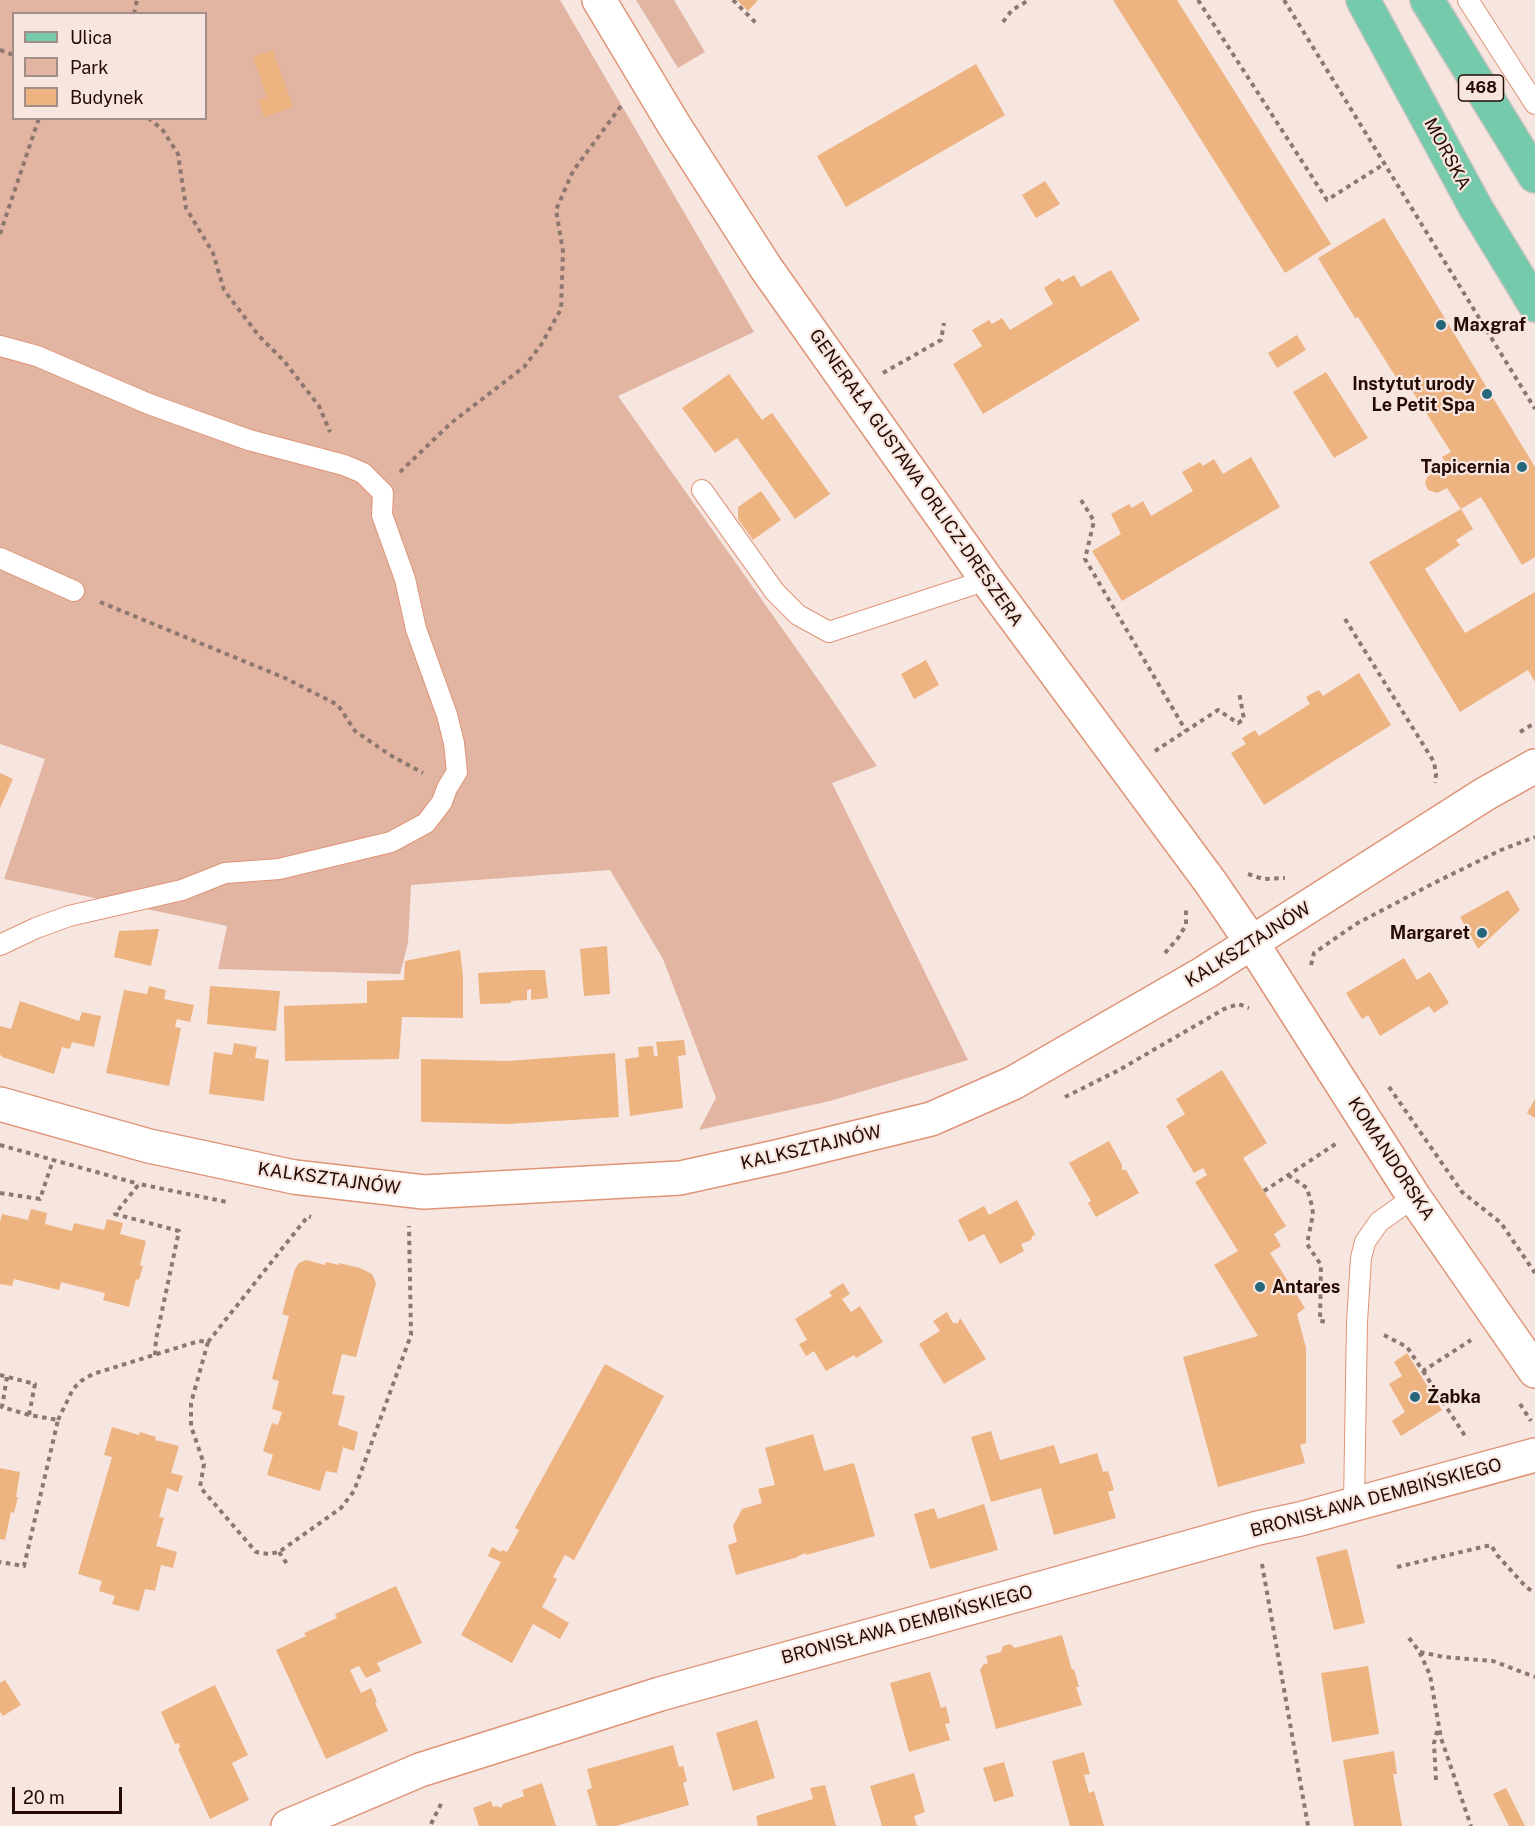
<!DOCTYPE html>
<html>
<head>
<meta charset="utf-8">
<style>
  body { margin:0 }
  #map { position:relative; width:1535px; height:1826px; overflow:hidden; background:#f7e6e0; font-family:"Public Sans",sans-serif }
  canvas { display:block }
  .legend { position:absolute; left:12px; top:12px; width:195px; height:108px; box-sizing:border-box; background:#f7e6e0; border:2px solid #a38e87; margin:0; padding:8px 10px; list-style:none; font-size:18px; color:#260b02 }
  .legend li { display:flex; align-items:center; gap:12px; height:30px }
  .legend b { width:30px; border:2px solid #a38e87 }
  .scale { position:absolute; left:12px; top:1787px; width:110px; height:27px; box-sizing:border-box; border:3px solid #260b02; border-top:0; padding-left:8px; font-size:18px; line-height:21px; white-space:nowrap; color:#260b02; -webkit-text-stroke:4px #f7e6e0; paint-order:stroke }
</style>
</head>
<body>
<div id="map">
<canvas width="1535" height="1826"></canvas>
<ul class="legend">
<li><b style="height:8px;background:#74caab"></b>Ulica</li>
<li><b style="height:16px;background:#e2b4a2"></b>Park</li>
<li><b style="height:16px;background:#edb381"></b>Budynek</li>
</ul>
<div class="scale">20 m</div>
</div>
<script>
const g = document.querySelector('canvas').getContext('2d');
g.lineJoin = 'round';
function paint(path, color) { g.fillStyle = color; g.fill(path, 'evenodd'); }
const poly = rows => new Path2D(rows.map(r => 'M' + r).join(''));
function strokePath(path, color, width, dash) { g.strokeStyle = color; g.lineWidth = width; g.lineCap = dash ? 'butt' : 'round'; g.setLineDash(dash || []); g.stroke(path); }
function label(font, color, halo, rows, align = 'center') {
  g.font = font + ' "Public Sans",sans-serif'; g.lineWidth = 4.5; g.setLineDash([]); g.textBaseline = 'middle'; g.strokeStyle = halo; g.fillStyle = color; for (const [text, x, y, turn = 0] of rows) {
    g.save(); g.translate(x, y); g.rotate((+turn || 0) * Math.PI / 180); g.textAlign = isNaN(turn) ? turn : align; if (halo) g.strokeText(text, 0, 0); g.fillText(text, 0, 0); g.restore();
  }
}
const green = poly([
  [0,0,560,0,754,332,618,396,822,685,877,766,832,783,968,1060,830,1101,699,1130,716,1098,663,959,610,870,411,885,408,943,400,974,218,969,227,926,4,879,45,759,0,744],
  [14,14,206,14,206,118,14,118],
  [636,0,674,0,705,52,678,68]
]);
const building = poly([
  [737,0,758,0,748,11],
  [1113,0,1177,0,1331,244,1285,273],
  [273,50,293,107,264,117,258,100,267,97,253,57],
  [976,64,1005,115,846,207,817,156],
  [1045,181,1060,204,1036,218,1022,195],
  [1384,218,1535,467,1535,557,1522,565,1481,497,1461,509,1447,488,1437,493,1428,490,1425,483,1427,477,1446,464,1442,457,1451,452,1409,386,1404,390,1358,317,1355,318,1318,258],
  [1111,270,1140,320,983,414,953,364,982,346,972,330,989,320,992,324,1002,318,1010,330,1053,304,1044,288,1059,278,1062,282,1074,275,1081,287],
  [1297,335,1306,350,1277,368,1268,353],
  [1326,372,1368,438,1334,458,1293,392],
  [729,374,762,420,772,413,830,494,795,519,737,438,715,453,682,408],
  [1251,457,1280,507,1122,601,1092,551,1121,534,1111,514,1129,504,1132,508,1143,501,1151,516,1193,491,1182,472,1200,462,1203,466,1214,459,1223,474],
  [761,491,781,520,753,540,738,519,738,507],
  [1461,509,1473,529,1456,540,1460,545,1425,569,1465,633,1535,592,1535,682,1528,670,1460,712,1369,562],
  [926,660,939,685,914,699,901,674],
  [1359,673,1391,725,1264,805,1231,753,1246,744,1242,738,1255,730,1259,736,1310,704,1306,697,1313,693,1319,690,1323,696],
  [0,773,13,779,0,808],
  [1508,890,1520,910,1478,949,1460,917],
  [159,929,151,966,114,957,119,931],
  [607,946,610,994,584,996,580,949],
  [460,950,463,976,463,1018,402,1017,399,1059,285,1061,284,1006,367,1003,367,981,404,980,405,961],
  [1404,958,1417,980,1430,972,1449,1003,1434,1013,1429,1006,1380,1036,1368,1015,1362,1019,1346,993],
  [529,970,545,970,548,998,531,1000,531,989,527,990,527,1000,511,1001,511,1003,480,1004,478,973],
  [149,986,166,990,164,999,194,1005,190,1022,177,1019,175,1027,181,1028,169,1086,106,1073,124,990,147,994],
  [210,986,280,991,276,1031,207,1024],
  [20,1001,79,1021,82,1012,101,1016,94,1047,72,1042,70,1049,62,1047,54,1074,2,1057,2,1056,0,1055,0,1026,11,1029],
  [684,1040,686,1055,678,1056,683,1108,630,1116,625,1059,639,1057,638,1047,653,1046,654,1056,658,1056,656,1042],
  [234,1043,257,1047,255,1058,269,1060,264,1101,209,1094,214,1052,232,1055],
  [615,1053,619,1117,509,1124,421,1122,421,1059,508,1061],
  [1222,1070,1267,1143,1243,1158,1286,1226,1274,1234,1281,1246,1270,1253,1305,1308,1297,1314,1306,1348,1306,1443,1300,1445,1305,1463,1218,1487,1183,1357,1258,1336,1214,1265,1238,1251,1195,1182,1207,1175,1203,1168,1194,1173,1166,1126,1185,1114,1176,1099],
  [1535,1099,1535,1118,1527,1113],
  [1109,1141,1122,1165,1122,1170,1126,1170,1139,1193,1096,1217,1088,1203,1091,1201,1069,1163],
  [1017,1200,1036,1236,1033,1235,1031,1240,1021,1244,1024,1251,1000,1264,984,1234,969,1242,958,1220,984,1206,989,1215],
  [31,1209,47,1213,45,1224,72,1231,74,1223,104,1230,107,1219,123,1223,120,1234,146,1241,140,1265,143,1266,139,1280,136,1279,129,1307,103,1300,105,1293,61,1282,59,1290,14,1279,12,1286,0,1284,0,1222,2,1214,28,1220],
  [306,1260,325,1265,326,1262,339,1265,339,1263,360,1268,372,1274,376,1283,356,1357,342,1354,332,1394,345,1396,338,1425,358,1432,354,1451,343,1447,337,1473,326,1471,320,1491,267,1475,273,1455,263,1451,272,1423,278,1425,282,1412,272,1409,279,1381,272,1379,289,1316,282,1314,295,1269,299,1263],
  [843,1283,850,1294,842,1299,851,1312,860,1306,883,1342,856,1358,854,1355,826,1371,814,1351,806,1356,799,1344,807,1340,795,1319,832,1296,829,1292],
  [947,1312,953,1323,958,1323,960,1318,986,1359,944,1384,919,1344,940,1331,933,1321],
  [1407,1353,1442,1410,1401,1436,1392,1421,1405,1412,1389,1384,1402,1376,1394,1362],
  [605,1364,664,1396,574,1560,565,1555,553,1577,557,1579,542,1607,569,1623,560,1639,533,1624,512,1663,461,1635,501,1562,488,1556,492,1547,501,1552,502,1550,507,1552,519,1530,515,1528],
  [112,1427,139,1435,140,1432,156,1437,155,1440,179,1446,171,1473,183,1476,178,1492,167,1488,159,1517,164,1518,156,1546,177,1552,173,1568,161,1565,155,1591,145,1589,139,1611,112,1604,115,1596,99,1591,102,1581,78,1574,112,1457,104,1455],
  [991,1431,1000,1460,1054,1445,1060,1464,1097,1453,1103,1472,1108,1471,1114,1490,1108,1492,1116,1518,1054,1535,1041,1488,991,1502,971,1437],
  [813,1434,824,1471,854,1463,875,1536,806,1555,806,1553,798,1556,798,1557,736,1575,728,1545,737,1542,733,1526,742,1509,762,1503,758,1489,775,1485,765,1448],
  [0,1468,20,1472,16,1497,18,1497,14,1513,11,1512,5,1540,0,1539],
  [984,1504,998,1550,930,1569,914,1514,934,1508,938,1519],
  [1347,1549,1365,1623,1334,1630,1316,1557],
  [396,1586,422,1643,377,1663,381,1671,366,1678,359,1666,350,1670,361,1693,371,1688,377,1702,375,1703,388,1731,326,1759,276,1650,306,1636,304,1633,337,1618,335,1614],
  [1062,1635,1072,1670,1074,1669,1079,1687,1076,1687,1082,1705,996,1729,980,1670,983,1665,988,1663,986,1656,1001,1652,1003,1646,1010,1644,1015,1648],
  [1368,1666,1379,1734,1332,1742,1321,1673],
  [930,1672,941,1708,946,1706,950,1723,945,1724,950,1740,909,1752,890,1683],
  [5,1680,21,1705,3,1716,0,1712,0,1683],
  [215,1685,248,1755,232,1763,249,1800,210,1819,178,1749,180,1748,179,1743,175,1744,161,1712],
  [757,1720,775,1778,733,1791,716,1733],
  [673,1745,679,1767,683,1766,687,1781,683,1783,689,1805,616,1826,597,1826,587,1790,592,1788,587,1769],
  [1394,1751,1397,1774,1393,1774,1402,1826,1354,1826,1343,1760],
  [1084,1752,1090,1774,1084,1775,1089,1793,1094,1791,1104,1826,1070,1826,1052,1761],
  [1004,1762,1014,1796,994,1802,983,1768],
  [914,1773,925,1812,914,1816,917,1826,882,1826,870,1786],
  [542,1783,556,1826,479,1826,473,1808,491,1801,493,1807,497,1806,501,1808,503,1804,524,1796,522,1790],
  [825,1785,836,1826,758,1826,756,1816,813,1799,810,1788],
  [1506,1788,1525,1826,1509,1826,1493,1794]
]);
const path = poly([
  [733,0,758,25],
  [1198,0,1327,200,1384,164],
  [1284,0,1535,409],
  [134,14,137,0],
  [1003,22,1012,10,1029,0],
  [0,50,14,55],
  [148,118,162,129,178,154,186,208,213,253,224,290,259,336,284,361,319,406,330,432],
  [0,234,39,118],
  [883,373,941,340,944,323],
  [400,472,451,423,524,367,541,345,561,309,563,251,556,210,573,171,621,106],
  [1081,500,1094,521,1085,559,1186,731],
  [100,602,285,678,338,705,355,731,390,755,423,773],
  [1345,619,1434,762,1436,774,1435,783],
  [1520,732,1535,723],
  [1155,751,1218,710,1238,723,1244,719,1239,692],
  [1248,874,1263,879,1285,878],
  [1165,953,1178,938,1186,925,1186,910],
  [1311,965,1314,953,1356,924,1434,883,1501,850,1535,837],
  [1389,1087,1462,1192,1501,1223,1535,1273],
  [1065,1097,1119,1070,1224,1009,1238,1004,1249,1008],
  [0,1145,139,1184],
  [1288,1175,1307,1188,1312,1206,1313,1214,1307,1244,1321,1265,1320,1321,1328,1322],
  [1264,1191,1337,1143],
  [0,1193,40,1199,53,1160],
  [1384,1335,1407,1347,1423,1371,1471,1340],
  [208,1342,308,1216,311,1217],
  [155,1355,156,1339,179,1231,115,1214,139,1184,227,1202],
  [1423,1371,1467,1439],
  [0,1375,35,1384,29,1415,58,1420,24,1566,0,1562],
  [7,1377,2,1407,29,1415],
  [1520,1404,1531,1421],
  [58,1420,73,1389,81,1381,93,1374,199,1341,208,1342,191,1403,191,1426,204,1464,200,1487,256,1552,268,1554,279,1552,341,1508,354,1491,411,1335,409,1226],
  [279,1552,287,1564],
  [1262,1564,1308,1826],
  [1397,1567,1491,1545,1497,1555,1526,1587,1535,1593],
  [1409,1638,1419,1651,1430,1675,1441,1738,1471,1826],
  [1420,1652,1444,1657,1493,1661,1535,1677],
  [1436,1780,1434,1743,1438,1728],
  [431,1824,442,1802]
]);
const service = poly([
  [1468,0,1535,104],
  [0,346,37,356,149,404,249,440,344,465,363,473,383,493,382,515,405,579,416,629,447,715,454,743,457,772,447,788,442,802,426,823,391,842,279,869,225,873,182,890,69,916,36,928,0,945],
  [702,490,775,592,798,615,829,632,987,580],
  [0,558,74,591],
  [1354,1503,1357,1322,1361,1258,1365,1242,1379,1222,1414,1197]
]);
const minor = poly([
  [599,0,674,125,766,268,987,580,1211,883,1252,943,1414,1197,1535,1371],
  [0,1104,149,1146,294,1177,424,1192,680,1178,780,1156,931,1119,1013,1083,1204,973,1485,794,1535,766],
  [288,1826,420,1770,660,1694,1258,1528,1300,1519,1535,1455]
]);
const primary = poly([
  [1363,0,1476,208,1535,305],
  [1427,0,1535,176]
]);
const markers = [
  [1441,325,6,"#26677b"],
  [1487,394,6,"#26677b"],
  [1522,467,6,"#26677b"],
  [1482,933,6,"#26677b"],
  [1260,1287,6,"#26677b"],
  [1415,1397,6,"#26677b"]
];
const shields = [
  [1481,88,45]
];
const shieldNames = [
  ["468",1481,88]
];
const streetNames = [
  ["MORSKA",1447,154,62],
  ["GENERAŁA GUSTAWA ORLICZ-DRESZERA",916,478,55],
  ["KALKSZTAJNÓW",1248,945,-32],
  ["KALKSZTAJNÓW",811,1148,-13],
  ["KOMANDORSKA",1391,1159,57],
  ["KALKSZTAJNÓW",329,1179,8],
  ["BRONISŁAWA DEMBIŃSKIEGO",1376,1498,-15],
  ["BRONISŁAWA DEMBIŃSKIEGO",907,1625,-15]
];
const poiNames = [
  ["Maxgraf",1453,325],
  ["Instytut urody",1475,384,"right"],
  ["Le Petit Spa",1475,405,"right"],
  ["Tapicernia",1510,467,"right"],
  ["Margaret",1470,933,"right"],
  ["Antares",1272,1287],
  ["Żabka",1427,1397]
];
paint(green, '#e2b4a2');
paint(building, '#edb381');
strokePath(service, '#df9477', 22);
strokePath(minor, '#df9477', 36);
strokePath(primary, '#cbc4c2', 36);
strokePath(path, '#8d776f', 4, [4.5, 4.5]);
strokePath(service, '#fff', 20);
strokePath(minor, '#fff', 33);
strokePath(primary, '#74caab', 33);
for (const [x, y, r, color] of markers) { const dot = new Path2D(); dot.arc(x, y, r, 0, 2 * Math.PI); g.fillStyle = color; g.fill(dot); strokePath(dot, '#f7e6e0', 2); }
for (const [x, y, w] of shields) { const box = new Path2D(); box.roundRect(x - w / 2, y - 13, w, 26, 4.5); g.fillStyle = '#f7e6e0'; g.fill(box); strokePath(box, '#260b02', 1.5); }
label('bold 16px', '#260b02', null, shieldNames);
label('18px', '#260b02', '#f7e6e0', streetNames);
label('bold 18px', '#260b02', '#f7e6e0', poiNames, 'left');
</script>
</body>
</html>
